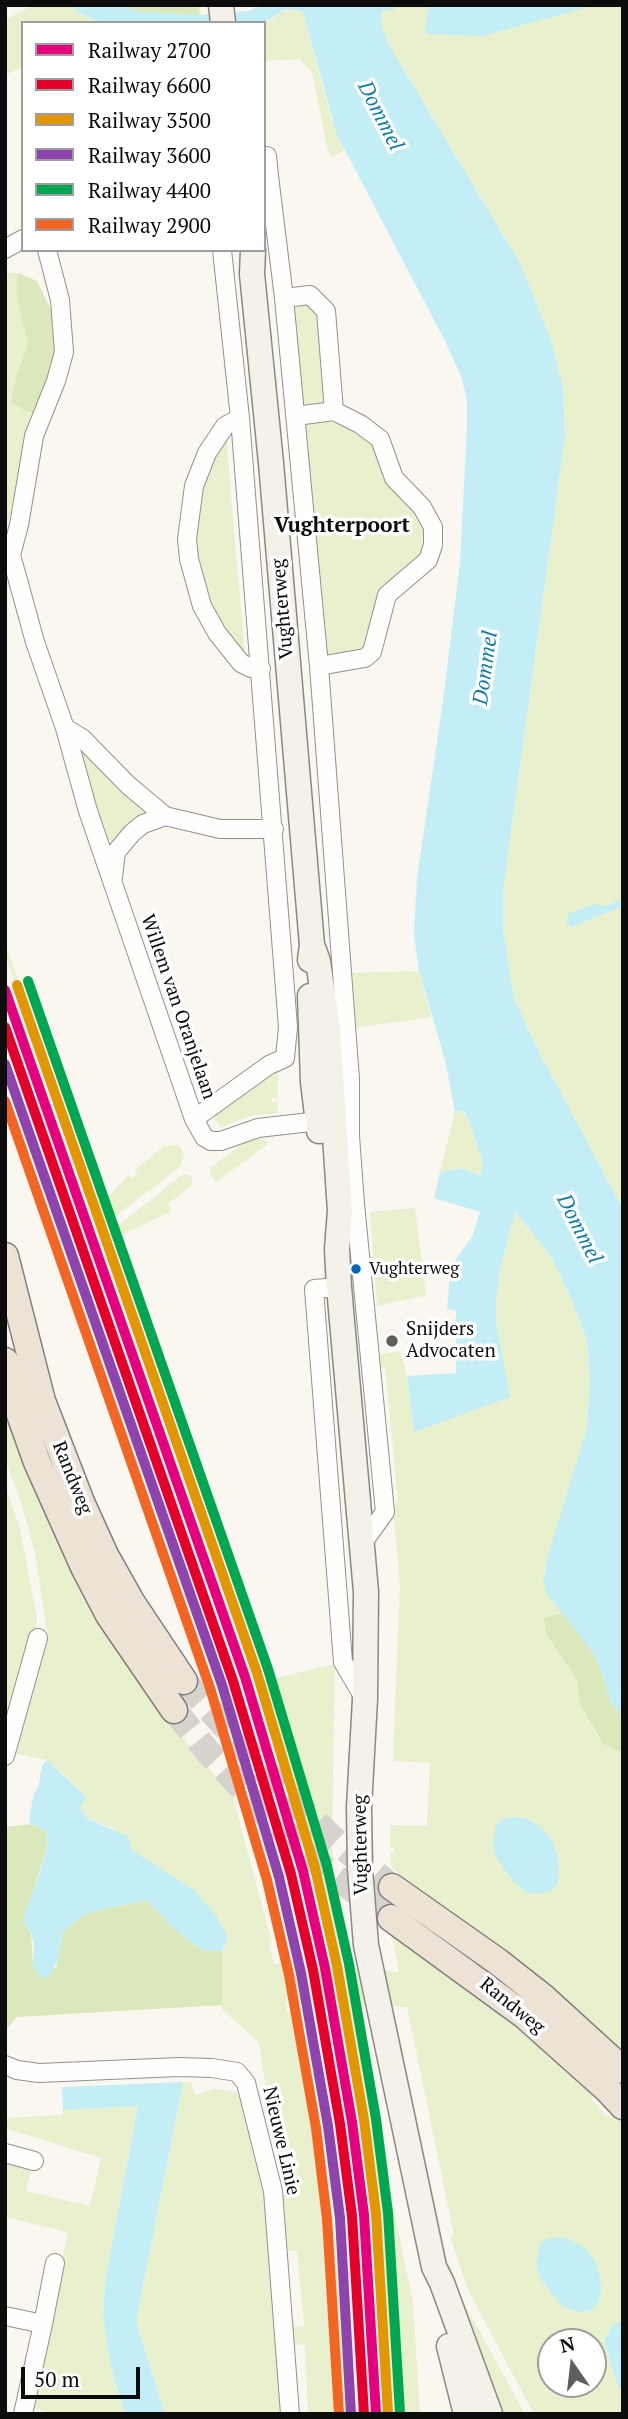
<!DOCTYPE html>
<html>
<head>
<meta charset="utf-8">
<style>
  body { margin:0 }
  #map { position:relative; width:628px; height:2419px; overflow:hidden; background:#faf6f0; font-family:"PT Serif",serif }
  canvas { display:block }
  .frame { position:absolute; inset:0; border:7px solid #0c0c0c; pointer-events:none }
  .legend { position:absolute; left:21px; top:21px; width:245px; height:231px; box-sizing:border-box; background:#fff; border:2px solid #9e9e9e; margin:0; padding:9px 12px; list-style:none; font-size:21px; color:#0c0c0c }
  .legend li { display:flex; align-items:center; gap:14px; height:35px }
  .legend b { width:35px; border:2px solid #9e9e9e }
  .north { position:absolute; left:537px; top:2328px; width:70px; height:70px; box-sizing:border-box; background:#fff; border:2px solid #9e9e9e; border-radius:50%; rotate:346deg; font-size:19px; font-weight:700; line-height:28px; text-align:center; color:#0c0c0c }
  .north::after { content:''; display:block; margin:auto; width:24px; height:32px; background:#5f5e5c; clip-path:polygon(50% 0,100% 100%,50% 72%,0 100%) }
  .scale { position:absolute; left:21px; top:2367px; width:119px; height:32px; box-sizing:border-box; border:4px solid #0c0c0c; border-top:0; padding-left:9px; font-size:21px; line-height:24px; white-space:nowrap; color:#0c0c0c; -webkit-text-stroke:5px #fff; paint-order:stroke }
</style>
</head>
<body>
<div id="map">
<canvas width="628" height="2419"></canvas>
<div class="frame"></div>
<ul class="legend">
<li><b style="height:9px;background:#e5007d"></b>Railway 2700</li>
<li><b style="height:9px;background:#e4002b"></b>Railway 6600</li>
<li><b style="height:9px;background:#e09701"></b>Railway 3500</li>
<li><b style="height:9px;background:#8e44ad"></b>Railway 3600</li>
<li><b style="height:9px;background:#00a651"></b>Railway 4400</li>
<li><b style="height:9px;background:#f26522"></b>Railway 2900</li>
</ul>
<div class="north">N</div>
<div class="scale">50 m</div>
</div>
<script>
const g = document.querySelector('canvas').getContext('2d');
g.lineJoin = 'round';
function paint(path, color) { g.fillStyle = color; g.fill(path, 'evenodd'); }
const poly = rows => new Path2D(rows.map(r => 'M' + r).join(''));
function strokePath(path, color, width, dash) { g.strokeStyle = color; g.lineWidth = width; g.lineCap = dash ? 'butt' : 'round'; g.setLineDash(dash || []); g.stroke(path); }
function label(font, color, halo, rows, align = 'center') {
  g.font = font + ' "PT Serif",serif'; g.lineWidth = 7; g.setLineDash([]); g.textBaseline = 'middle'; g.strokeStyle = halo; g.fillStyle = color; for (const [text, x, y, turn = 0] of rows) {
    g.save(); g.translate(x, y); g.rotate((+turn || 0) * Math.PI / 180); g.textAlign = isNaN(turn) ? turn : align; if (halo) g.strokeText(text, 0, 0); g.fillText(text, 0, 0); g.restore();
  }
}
const green = poly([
  [33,5,71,5,78,12,102,23,23,23,23,67,5,75,5,20],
  [386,5,623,5,623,1209,536,1046,514,998,503,929,503,890,565,437,563,387,550,337,520,263,389,45,382,26,381,10],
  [293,9,303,12,331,117,345,150,332,157,328,151,312,72,299,59,264,61,264,23,273,19,279,12],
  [5,273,18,273,16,285,28,344,17,374,26,411,33,412,24,435,9,521,5,522],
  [311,305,320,313,328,392,319,408,302,410,291,307],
  [320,420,344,426,373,443,419,512,427,529,423,556,405,572,372,640,362,653,325,658,303,422],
  [226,437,245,655,223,629,210,605,200,580,195,538,196,512,211,457],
  [83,752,86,752,151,813,116,840,111,841,107,838,80,755],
  [5,943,94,1198,101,1202,106,1199,129,1175,131,1178,137,1175,135,1170,164,1146,176,1145,181,1148,184,1155,181,1166,101,1227,5,954],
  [419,971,431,1017,354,1028,349,973],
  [278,1069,278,1098,272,1098,271,1102,278,1103,278,1113,255,1115,238,1120,222,1128,212,1116],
  [463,1111,471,1127,483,1163,481,1175,461,1168,440,1172,455,1112],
  [261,1138,269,1143,216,1182,210,1175,210,1168,233,1151,246,1142],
  [187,1174,192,1178,192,1185,168,1204,172,1211,121,1235,107,1245,104,1237,182,1175],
  [415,1208,426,1295,377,1306,370,1212],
  [515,1212,550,1255,572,1300,587,1340,590,1378,587,1428,544,1571,547,1594,563,1613,543,1618,547,1636,555,1649,577,1680,579,1703,596,1734,603,1744,623,1753,623,2056,502,1950,392,1868,390,1853,394,1853,394,1848,390,1848,390,1825,427,1826,430,1763,394,1761,393,1754,400,1586,393,1507,398,1501,385,1368,381,1367,380,1354,400,1351,407,1376,414,1432,500,1349,496,1322,496,1299,500,1269],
  [5,1402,25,1468,71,1570,170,1722,233,1797,272,1943,269,1944,274,1964,335,1966,326,1923,286,1771,259,1682,335,1664,332,1838,335,1904,343,1967,399,1972,391,1931,494,2007,597,2093,612,2109,608,2112,593,2096,591,2098,607,2117,623,2103,623,2320,612,2325,604,2341,618,2386,623,2391,623,2414,534,2414,468,2290,450,2236,454,2235,407,2007,351,2005,413,2302,420,2414,382,2414,372,2217,354,2062,343,2004,285,2001,287,2012,300,2013,320,2116,332,2211,343,2331,347,2414,308,2414,305,2345,293,2344,292,2327,304,2326,297,2251,286,2251,280,2190,291,2187,285,2159,280,2149,275,2124,271,2121,259,2043,222,2009,222,1951,228,1939,194,1890,132,1850,113,1828,88,1819,80,1808,86,1797,68,1779,47,1760,16,1754,48,1638,35,1553,21,1502,5,1459],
  [551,2342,593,2342,593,2384,551,2384],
  [5,1485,20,1528,37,1619,36,1629,30,1633,5,1744],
  [394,2011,447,2258,464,2303,525,2414,495,2414,452,2302,387,2012],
  [183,2082,191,2082,195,2095,215,2089,236,2092,245,2101,266,2192,282,2414,165,2414,136,2321],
  [138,2106,105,2281,103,2315,111,2370,125,2414,53,2414,29,2407,68,2232,5,2217,5,2159,32,2166,26,2191,90,2206,101,2158,5,2128,5,2118,63,2115,63,2110]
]);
const forest = poly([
  [115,5,199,5,200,15,143,12],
  [18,273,37,281,52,312,57,354,33,412,27,412,11,402,17,374,28,344,18,302,16,285],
  [563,1613,591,1650,600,1667,611,1703,623,1716,623,1753,603,1744,579,1703,577,1680,547,1636,543,1618],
  [33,1824,45,1830,48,1843,24,1922,31,1933,33,1965,56,1968,63,1932,83,1915,99,1910,147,1900,173,1928,202,1950,222,1951,222,2005,17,2017,5,2031,5,1827]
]);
const water = poly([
  [71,5,115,5,143,12,200,15,248,11,264,5,394,5,394,10,381,11,382,26,389,45,520,263,550,337,563,387,565,437,503,890,503,929,514,998,536,1046,623,1209,623,1716,611,1703,600,1667,591,1650,547,1594,543,1581,548,1555,587,1428,590,1378,587,1340,572,1300,550,1255,515,1212,500,1269,496,1299,496,1322,510,1397,414,1432,407,1376,456,1373,456,1311,447,1309,451,1266,472,1237,480,1212,434,1198,440,1172,461,1168,480,1175,483,1163,471,1127,464,1111,455,1112,445,1060,419,971,414,934,417,878,443,701,460,563,467,427,467,400,461,376,444,339,337,135,303,12,293,9,284,10,264,23,102,23,78,12],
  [429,5,596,5,482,36,427,34,425,27],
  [623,899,623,906,571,927,566,922,569,913,596,904,606,906],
  [47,1760,86,1797,80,1808,88,1819,128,1836,132,1850,194,1890,217,1917,228,1939,222,1951,202,1950,173,1928,147,1900,99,1910,83,1915,63,1932,58,1959,51,1974,43,1979,40,1977,33,1965,34,1944,31,1933,24,1922,24,1915,39,1875,48,1843,45,1830,29,1823,33,1797,39,1784,42,1765],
  [512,1817,525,1818,541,1827,552,1840,558,1856,559,1871,558,1883,552,1890,538,1894,526,1892,513,1881,497,1858,493,1844,496,1825,503,1819],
  [183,2082,136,2321,165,2414,125,2414,111,2369,103,2315,105,2281,138,2106,63,2110,62,2087],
  [557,2237,569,2239,585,2248,595,2261,600,2278,601,2292,598,2303,590,2311,580,2312,565,2308,554,2297,540,2278,536,2263,540,2244,547,2239],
  [623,2320,623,2391,618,2386,604,2341,612,2325]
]);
const primaryTunnel = poly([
  [184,1681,284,1792,339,1844,392,1887],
  [174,1710,209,1753,269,1817,324,1868,391,1918]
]);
const street = poly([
  [264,156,267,156,269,176,284,298,319,666,350,1079,350,1136,355,1204,385,1512,361,1545],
  [5,249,23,239],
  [284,298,310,295,326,311,334,411,360,424,380,439,394,478,422,507,433,527,433,545,428,560,387,595,372,652,365,658,319,666],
  [296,416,334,411],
  [240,418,225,426,207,453,194,486,187,539,189,559,202,606,217,633,241,663,251,668,261,669],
  [5,547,11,555,35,642,65,728,88,811,194,1119,204,1137,211,1141,221,1141,258,1128,328,1120],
  [11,555,19,525,34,436,56,381,64,352,60,300,47,250],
  [65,728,82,738,128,785,165,816,220,829,274,829],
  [113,877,116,852,132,833,143,824,165,816],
  [194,1119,269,1065,285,1058,288,1027,240,418,222,250],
  [339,1287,314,1289,343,1662,364,1698],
  [5,1756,38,1638],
  [5,2065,17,2070,39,2073,179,2067,212,2068,237,2072,246,2083,273,2191,290,2414],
  [5,2153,34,2161],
  [5,2316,43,2324,23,2414],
  [43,2324,55,2263]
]);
const secondary = poly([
  [221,5,223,23],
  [253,250,252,274,271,463,312,945,310,960],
  [312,945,318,961,328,1030,340,1211,337,1249,339,1287,366,1592,365,1699,359,1807,360,1869,366,1945,434,2267,442,2283,490,2414],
  [310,996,313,1082,319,1131],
  [449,2346,466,2414]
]);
const primary = poly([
  [5,1256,42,1401,81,1502,105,1555,132,1603,184,1681],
  [5,1361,18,1409,37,1462,84,1567,109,1615,174,1710],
  [392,1887,497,1961,544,1998,623,2070],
  [391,1918,524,2015,608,2090,623,2106]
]);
const rail1 = poly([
  [5,990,245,1677,303,1871,325,1968,352,2122,364,2215,376,2414]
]);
const rail2 = poly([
  [5,1027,233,1681,291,1874,313,1970,340,2124,352,2216,364,2414]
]);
const rail3 = poly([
  [17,985,257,1673,315,1868,337,1966,364,2120,376,2214,388,2413]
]);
const rail4 = poly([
  [5,1064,222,1685,279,1877,301,1973,328,2126,340,2218,351,2414]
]);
const rail5 = poly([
  [28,981,268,1669,327,1866,349,1964,376,2119,388,2213,400,2413]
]);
const rail6 = poly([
  [5,1101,210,1688,267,1880,289,1975,316,2128,327,2219,339,2414]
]);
const markers = [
  [356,1269,6,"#0065bd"],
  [392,1341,7,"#5f5e5c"]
];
const busNames = [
  ["Vughterweg",369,1269]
];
const streetNames = [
  ["Vughterweg",283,609,-95],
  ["Willem van Oranjelaan",178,1007,71],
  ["Randweg",72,1478,68],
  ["Vughterweg",361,1845,-91],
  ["Randweg",512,2006,39],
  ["Nieuwe Linie",281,2141,77]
];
const poiNames = [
  ["Snijders",406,1330],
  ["Advocaten",406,1352]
];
const waterNames = [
  ["Dommel",380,116,63],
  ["Dommel",486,668,-82],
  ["Dommel",579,1229,63]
];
const neighbourhoodNames = [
  ["Vughterpoort",342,526]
];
paint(green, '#e8f0ce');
paint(forest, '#dbe8bc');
paint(water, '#c4eef6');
strokePath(primaryTunnel, '#d6d3ce', 26, [26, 13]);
strokePath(street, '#93918f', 20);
strokePath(secondary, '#8a8885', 27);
strokePath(primary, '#807f7c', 29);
strokePath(street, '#fefefd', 18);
strokePath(secondary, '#f4f1e8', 24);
strokePath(primary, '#ece3d6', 26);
strokePath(rail1, '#e5007d', 10);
strokePath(rail2, '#e4002b', 10);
strokePath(rail3, '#e09701', 10);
strokePath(rail4, '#8e44ad', 10);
strokePath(rail5, '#00a651', 10);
strokePath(rail6, '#f26522', 10);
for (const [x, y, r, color] of markers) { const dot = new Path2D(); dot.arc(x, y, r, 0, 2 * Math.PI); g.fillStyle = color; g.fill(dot); strokePath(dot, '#fff', 2.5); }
label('17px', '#0c0c0c', '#fff', busNames, 'left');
label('19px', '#0c0c0c', '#fff', streetNames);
label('19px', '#0c0c0c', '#fff', poiNames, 'left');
label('italic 21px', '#0f7ea4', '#fff', waterNames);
label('bold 21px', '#0c0c0c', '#fff', neighbourhoodNames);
</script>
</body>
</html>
